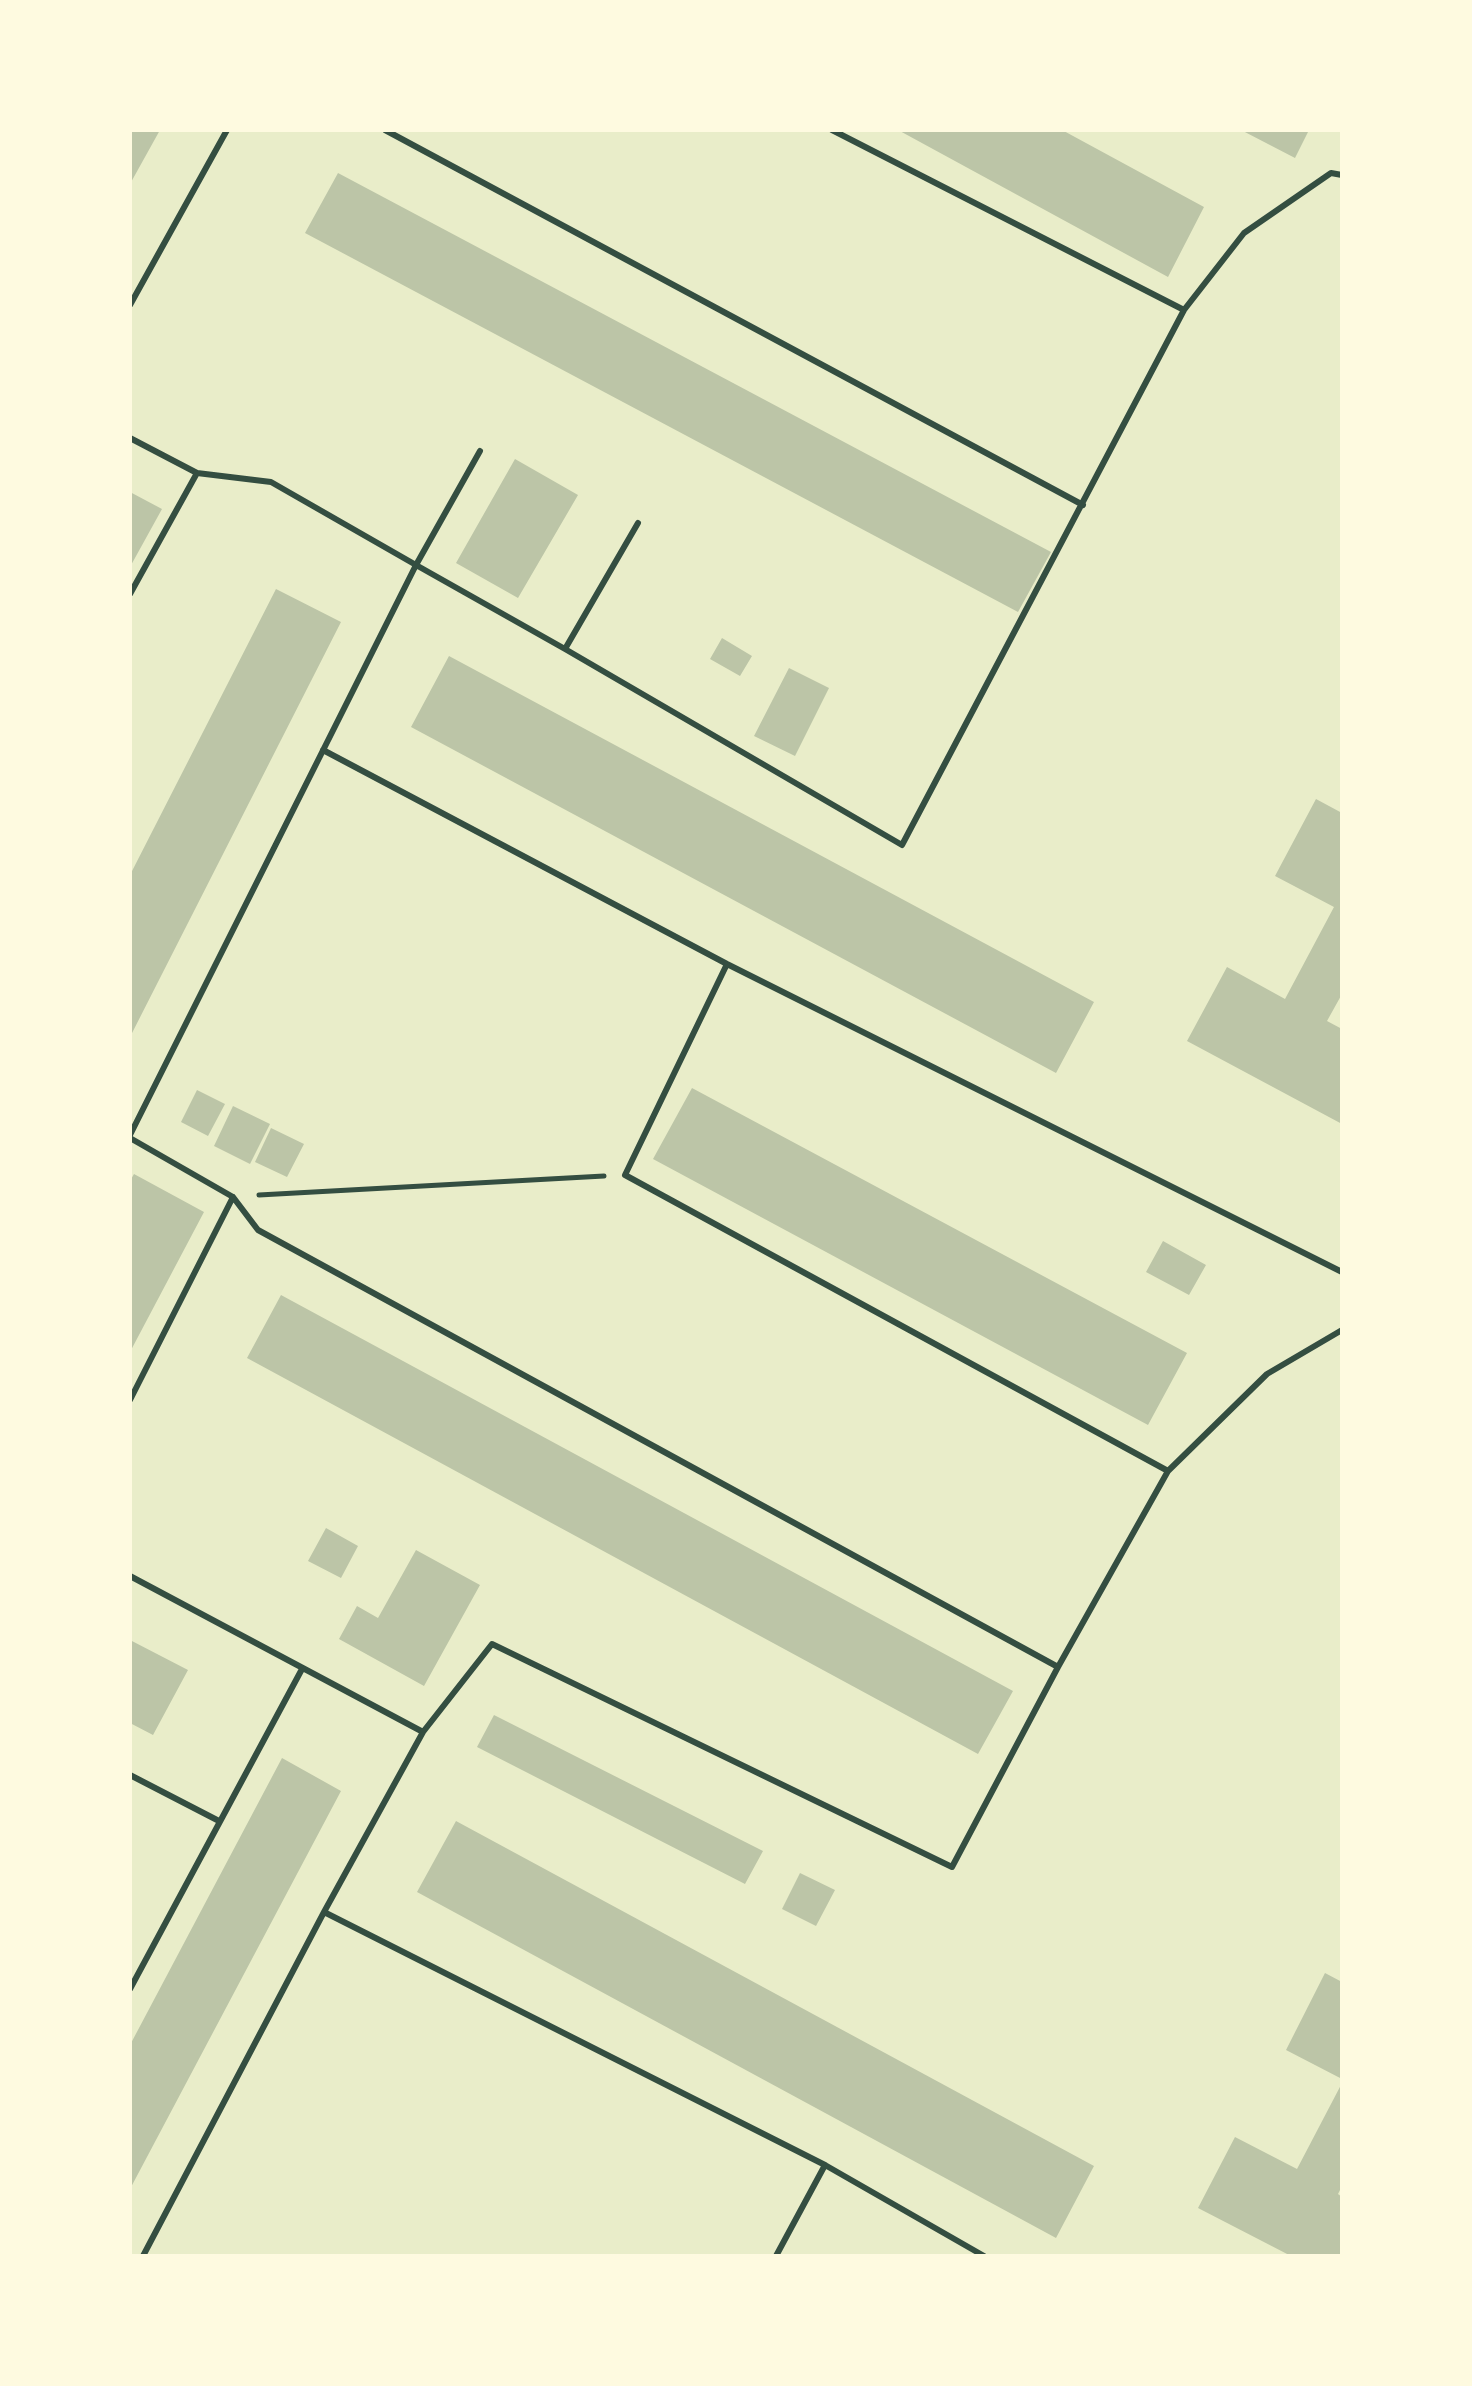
<!DOCTYPE html>
<html>
<head>
<meta charset="utf-8">
<style>
  body { margin:0 }
  #map { position:relative; width:1472px; height:2386px; overflow:hidden; background:#e9edc9; font-family:"Work Sans",sans-serif }
  canvas { display:block }
  .frame { position:absolute; inset:0; border:132px solid #fefae0; pointer-events:none }
</style>
</head>
<body>
<div id="map">
<canvas width="1472" height="2386"></canvas>
<div class="frame"></div>
</div>
<script>
const g = document.querySelector('canvas').getContext('2d');
g.lineJoin = 'round';
function paint(path, color) { g.fillStyle = color; g.fill(path, 'evenodd'); }
const poly = rows => new Path2D(rows.map(r => 'M' + r).join(''));
function strokePath(path, color, width, dash) { g.strokeStyle = color; g.lineWidth = width; g.lineCap = dash ? 'butt' : 'round'; g.setLineDash(dash || []); g.stroke(path); }
const building = poly([
  [130,130,160,130,130,184],
  [898,130,1062,130,1204,207,1168,277],
  [1241,130,1309,130,1295,158],
  [338,173,1051,552,1018,612,305,233],
  [515,459,578,495,518,598,456,563],
  [130,492,162,509,130,567],
  [276,589,341,622,130,1037,130,875],
  [722,638,752,656,740,676,710,659],
  [449,656,1094,1002,1056,1073,411,727],
  [789,668,829,688,795,756,754,736],
  [1316,799,1342,813,1342,994,1327,1021,1342,1029,1342,1124,1187,1041,1227,967,1285,999,1334,907,1275,876],
  [692,1088,1187,1353,1148,1425,653,1159],
  [197,1090,225,1104,208,1136,181,1122],
  [233,1106,270,1124,250,1164,214,1146],
  [271,1128,304,1144,287,1177,255,1162],
  [134,1174,204,1212,130,1352,130,1181],
  [1163,1241,1206,1265,1189,1295,1146,1272],
  [281,1295,1013,1691,978,1754,247,1358],
  [326,1528,358,1546,341,1578,308,1561],
  [416,1550,480,1585,424,1686,339,1639,357,1606,378,1618],
  [130,1640,188,1670,153,1735,130,1723],
  [494,1715,763,1851,745,1884,477,1747],
  [282,1758,341,1791,130,2189,130,2045],
  [456,1821,1094,2166,1056,2238,417,1892],
  [800,1873,835,1890,816,1926,782,1909],
  [1325,1973,1342,1982,1342,2079,1286,2050],
  [1342,2083,1342,2186,1338,2194,1342,2197,1342,2256,1291,2256,1198,2208,1235,2137,1297,2169]
]);
const path = poly([
  [259,1195,604,1176]
]);
const service = poly([
  [385,130,1083,505],
  [130,305,227,130],
  [1184,310,1244,233,1331,173,1342,175],
  [130,438,197,473,271,482,416,565,130,1135],
  [480,451,416,565,565,649,902,845,1184,310,832,130],
  [130,594,197,473],
  [565,649,638,523],
  [323,750,727,964,1342,1272],
  [727,964,625,1175,1168,1471],
  [130,1138,233,1197,130,1400],
  [233,1197,258,1230,1058,1667],
  [130,1576,423,1732,324,1912,143,2256],
  [423,1732,492,1644,952,1867,1058,1667,1168,1471,1267,1374,1342,1330],
  [130,1775,219,1821],
  [324,1912,825,2165,984,2256],
  [130,1989,302,1669],
  [776,2256,825,2165]
]);
paint(building, '#bcc5a7');
strokePath(path, '#344e41', 5);
strokePath(service, '#344e41', 6);
</script>
</body>
</html>
